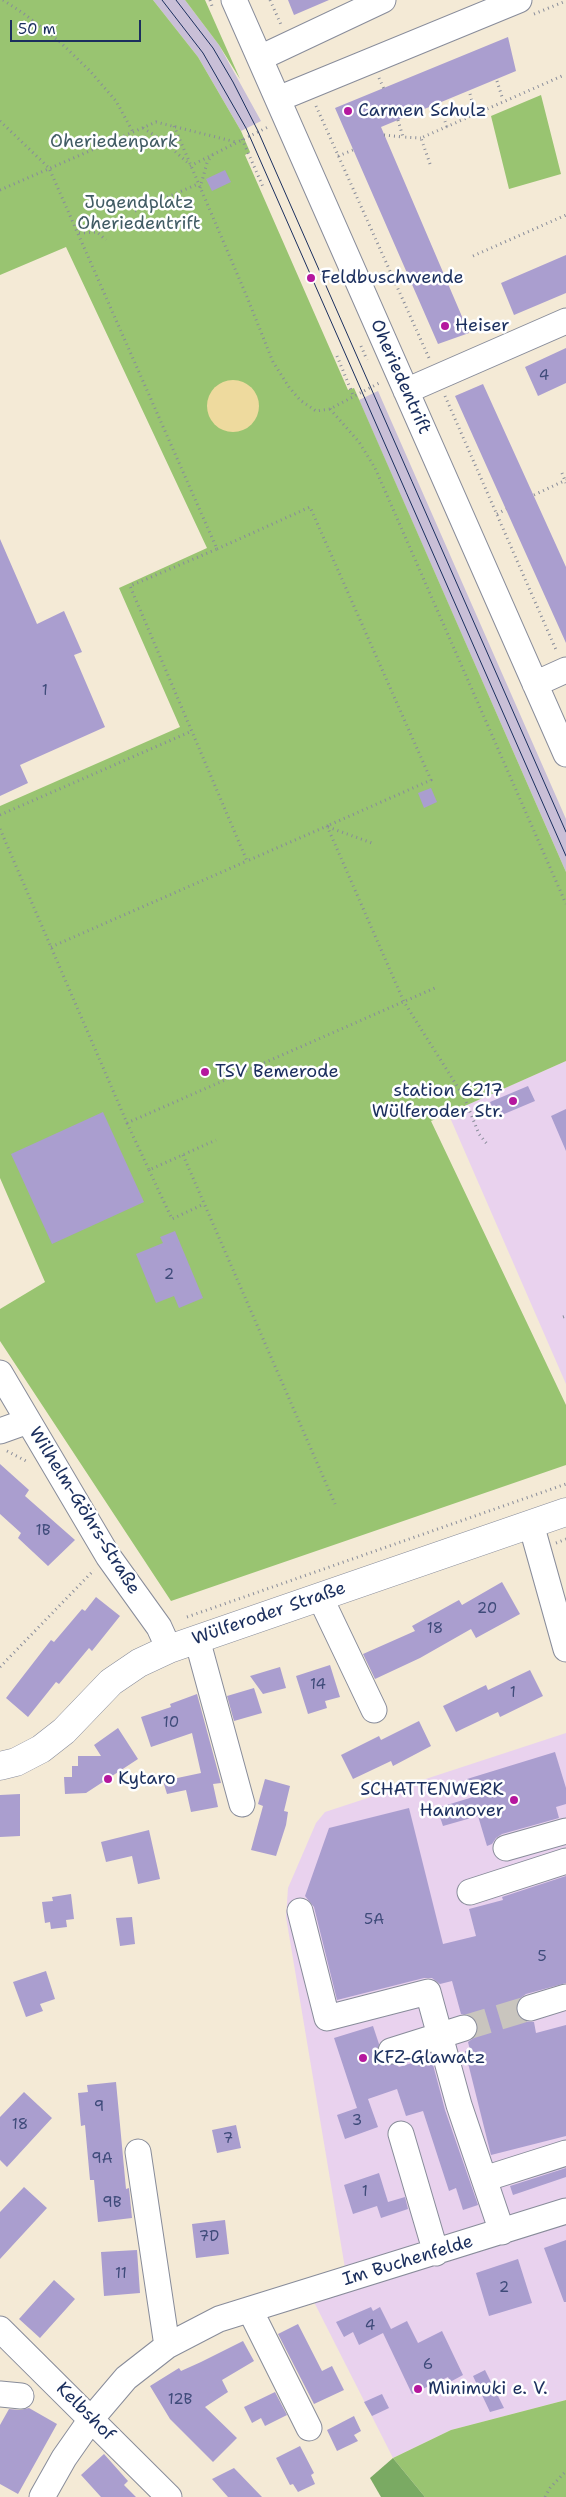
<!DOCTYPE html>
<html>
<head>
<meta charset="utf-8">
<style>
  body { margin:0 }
  #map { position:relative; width:566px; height:2497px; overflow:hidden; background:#f4ead6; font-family:"Shantell Sans",sans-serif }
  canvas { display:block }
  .scale { position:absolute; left:10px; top:20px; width:131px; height:22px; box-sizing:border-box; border:2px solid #1b2f5e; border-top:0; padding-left:6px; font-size:15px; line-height:18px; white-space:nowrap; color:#1b2f5e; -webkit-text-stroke:4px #fff; paint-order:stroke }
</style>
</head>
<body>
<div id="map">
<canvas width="566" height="2497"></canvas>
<div class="scale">50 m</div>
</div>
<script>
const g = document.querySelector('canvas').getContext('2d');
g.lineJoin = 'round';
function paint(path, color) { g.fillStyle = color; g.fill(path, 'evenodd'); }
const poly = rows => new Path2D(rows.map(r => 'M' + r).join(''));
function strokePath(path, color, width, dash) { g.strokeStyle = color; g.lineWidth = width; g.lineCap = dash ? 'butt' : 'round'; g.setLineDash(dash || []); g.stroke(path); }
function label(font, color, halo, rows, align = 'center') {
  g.font = font + ' "Shantell Sans",sans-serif'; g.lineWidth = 5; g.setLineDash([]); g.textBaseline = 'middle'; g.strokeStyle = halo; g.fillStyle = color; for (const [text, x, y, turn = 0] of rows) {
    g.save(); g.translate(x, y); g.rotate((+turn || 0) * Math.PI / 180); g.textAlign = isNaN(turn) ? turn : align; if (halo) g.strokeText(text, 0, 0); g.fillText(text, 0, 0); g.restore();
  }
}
const built = poly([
  [566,1061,566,1384,448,1113],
  [566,1733,566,2400,451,2430,393,2458,315,2304,307,2293,347,2280,286,1917,288,1888,316,1823,325,1812]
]);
const industrial = poly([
  [153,0,185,0,219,45,261,121,241,131,198,57],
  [378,391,566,819,566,872,359,400]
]);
const green = poly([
  [0,0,153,0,198,57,241,131,250,152,245,155,348,390,354,388,566,872,566,1061,431,1121,566,1405,566,1465,171,1601,0,1341,0,1309,45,1282,0,1178,0,806,180,727,119,588,207,548,66,247,0,275],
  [185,0,205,0,240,79,219,45],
  [541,95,561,174,509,189,491,116],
  [566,2400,566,2497,425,2497,393,2458,451,2430]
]);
const forest = poly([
  [393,2458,425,2497,381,2497,370,2478]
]);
const sand = poly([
  '207 406a26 26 0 1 1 52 0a26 26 0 1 1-52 0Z'
]);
const building = poly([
  [288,0,329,0,294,15],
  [508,37,516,71,381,127,469,333,438,344,335,108],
  [225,170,231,182,212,191,206,179],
  [566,255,566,293,514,315,501,283],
  [566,348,566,383,538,396,525,367],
  [483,384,566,567,566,643,455,396],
  [0,539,37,624,64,611,82,652,74,655,105,727,20,765,28,783,0,796],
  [431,788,437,802,424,808,418,793],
  [528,1086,535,1101,497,1117,490,1102],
  [566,1109,566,1151,551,1116],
  [103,1112,144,1202,52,1244,11,1154],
  [175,1231,203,1298,179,1308,174,1296,156,1303,136,1254,163,1243,160,1237],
  [0,1464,29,1490,25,1496,75,1540,48,1566,18,1538,21,1533,0,1514],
  [502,1582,520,1614,476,1638,471,1629,420,1658,375,1679,363,1654,415,1631,412,1626,459,1600,462,1605],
  [96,1597,120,1616,92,1651,89,1648,59,1684,56,1682,28,1717,6,1698,51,1640,54,1642,82,1609,85,1611],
  [330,1665,340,1697,325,1701,327,1708,308,1714,296,1676],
  [280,1667,286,1688,263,1694,250,1676],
  [530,1670,543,1696,500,1717,498,1712,456,1732,443,1706,486,1685,488,1690],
  [254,1688,262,1713,234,1721,227,1696],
  [197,1694,221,1783,213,1784,218,1807,191,1812,186,1790,167,1794,163,1781,201,1773,192,1733,151,1747,141,1717,171,1707,170,1704],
  [419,1721,431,1746,393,1766,391,1761,353,1779,341,1755,379,1736,381,1740],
  [118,1728,138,1759,86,1793,65,1794,64,1777,72,1777,72,1766,78,1766,78,1756,101,1756,94,1745],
  [555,1752,566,1788,566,1804,556,1807,559,1818,502,1834,496,1838,492,1844,487,1846,478,1816,443,1826,437,1808,473,1797,467,1779],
  [265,1779,290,1786,284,1811,288,1812,286,1825,276,1856,251,1850,263,1806,258,1804],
  [20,1794,20,1836,0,1837,0,1795],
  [409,1808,443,1944,476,1936,469,1909,503,1900,502,1897,566,1876,566,1983,526,1994,519,1999,516,2005,520,2018,526,2022,534,2022,536,2033,566,2025,566,2136,491,2155,465,2051,470,2050,468,2042,475,2037,478,2024,473,2017,461,2014,452,1981,440,1984,432,1978,424,1978,337,2000,314,1907,305,1896,329,1828],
  [149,1830,160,1879,138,1884,132,1856,106,1862,101,1842],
  [71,1894,74,1919,66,1920,67,1927,51,1929,50,1922,45,1923,42,1902,53,1901,52,1897],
  [132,1917,135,1944,120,1946,116,1918],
  [46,1971,55,1999,40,2004,43,2011,26,2017,13,1982],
  [373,2026,379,2044,378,2056,385,2064,396,2064,399,2067,431,2057,445,2110,478,2205,463,2210,456,2188,449,2191,423,2111,406,2116,397,2089,368,2099,378,2127,345,2139,337,2115,357,2108,334,2038],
  [116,2082,126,2189,129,2188,132,2218,98,2222,94,2180,90,2180,85,2125,81,2126,78,2093,88,2092,87,2085],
  [24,2092,52,2118,7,2167,0,2160,0,2117],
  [236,2125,241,2148,217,2153,212,2130],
  [566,2168,566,2177,513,2195,510,2186],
  [379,2173,388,2202,405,2197,408,2209,381,2218,377,2206,353,2214,344,2185],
  [24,2187,47,2208,0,2259,0,2212],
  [225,2220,229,2254,196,2258,192,2224],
  [566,2240,566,2302,564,2302,544,2248],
  [137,2250,140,2293,104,2296,101,2252],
  [518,2259,532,2303,489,2316,476,2273],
  [54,2280,75,2299,40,2338,19,2319],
  [371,2307,373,2311,380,2307,391,2329,359,2345,353,2332,344,2337,336,2322],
  [407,2321,418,2343,442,2331,463,2375,450,2382,448,2377,412,2394,383,2333],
  [298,2324,322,2371,332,2366,344,2390,314,2404,278,2334],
  [243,2341,254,2361,222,2380,228,2392,205,2407,237,2438,213,2462,170,2419,150,2386,179,2368,181,2371,201,2362],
  [485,2370,504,2408,490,2412,473,2376],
  [275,2392,287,2415,265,2426,261,2418,252,2423,244,2407],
  [382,2394,389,2408,372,2416,364,2402],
  [29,2408,57,2424,18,2494,0,2484,0,2425,9,2409,20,2410],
  [354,2416,361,2431,354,2435,358,2441,337,2451,327,2430],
  [300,2446,314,2473,311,2475,315,2484,298,2492,293,2484,290,2485,276,2458],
  [104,2454,128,2481,124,2485,136,2497,101,2497,81,2475],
  [234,2468,262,2497,228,2497,212,2479]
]);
const minorTunnel = poly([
  [464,2028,530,2008]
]);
const path = poly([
  [3,0,23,13,60,42,90,71,116,101,133,132],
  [210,0,213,9],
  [270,0,282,27],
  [534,14,566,1],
  [379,78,384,89],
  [497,81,503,100],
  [470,94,475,113],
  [316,106,429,358],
  [440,107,447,127],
  [398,120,403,137,421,138],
  [0,121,49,168,217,549,130,586,247,861,327,826,404,1002,464,1097,479,1134,487,1144],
  [174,126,247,297,273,362,289,387,300,400,316,411,330,409,381,382],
  [143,128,162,140,187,162],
  [384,135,403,137],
  [242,139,264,189],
  [338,156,353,150],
  [430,164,421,138,562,76],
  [190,166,268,127],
  [200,188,207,163,212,155],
  [0,190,156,122,236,142],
  [135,211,198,184],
  [79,233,97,232,106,240],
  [473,256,566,215],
  [361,346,367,360],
  [337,356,353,395],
  [445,396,557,652],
  [330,409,359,442,375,468,566,904],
  [562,473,566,483],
  [534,495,566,480],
  [497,514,506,509],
  [217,549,310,507,431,780,327,826],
  [0,815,192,731],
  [328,827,372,843],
  [0,829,127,1123,437,987],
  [51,947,247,861],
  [127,1123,149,1170,216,1140],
  [183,1155,335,1504],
  [149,1170,172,1219,204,1204],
  [563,1317,566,1316],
  [7,1451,28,1462],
  [556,1543,566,1539],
  [187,1617,566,1484],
  [0,1667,94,1570],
  [545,2497,550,2488,566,2471]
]);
const minor = poly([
  [234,0,566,754],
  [260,58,383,0],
  [278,99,519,0],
  [406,391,566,321],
  [535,684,566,670],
  [0,1373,108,1556,159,1627,169,1649],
  [0,1431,28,1421],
  [531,1524,566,1649],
  [320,1597,374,1710],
  [197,1639,242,1804],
  [506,1848,566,1831],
  [470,1892,566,1861],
  [300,1911,327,2018,428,1992,459,2105,502,2232],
  [530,2008,566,1997],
  [391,2051,464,2028],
  [401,2134,436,2253],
  [138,2152,167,2346],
  [484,2179,566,2153],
  [250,2310,309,2428],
  [0,2329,169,2497],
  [0,2394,21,2396],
  [42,2497,64,2458,92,2418,126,2378,167,2346,219,2319,566,2211]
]);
const major = poly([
  [0,1766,16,1762,41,1749,64,1731,111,1682,139,1663,169,1649,566,1512]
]);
const tram = poly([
  [162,0,203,53,246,128,566,856],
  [176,0,213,48,233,82,258,131,566,832]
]);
const markers = [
  [348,111,5,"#b5179e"],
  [311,278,5,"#b5179e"],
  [445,326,5,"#b5179e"],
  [205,1072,5,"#b5179e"],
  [513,1101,5,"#b5179e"],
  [108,1779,5,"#b5179e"],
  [514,1800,5,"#b5179e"],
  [363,2058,5,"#b5179e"],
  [418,2389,5,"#b5179e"]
];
const numberNames = [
  ["4",544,376],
  ["1",45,691],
  ["2",169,1275],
  ["1B",43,1531],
  ["20",487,1609],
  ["18",435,1629],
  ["14",318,1685],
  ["1",513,1693],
  ["10",171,1723],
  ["5A",374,1920],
  ["5",542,1957],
  ["9",99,2107],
  ["3",357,2121],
  ["18",20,2125],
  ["7",228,2139],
  ["9A",102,2159],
  ["1",365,2192],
  ["9B",112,2203],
  ["7D",209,2237],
  ["11",121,2274],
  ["2",504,2288],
  ["4",370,2326],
  ["6",428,2365],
  ["12B",180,2400]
];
const poiNames = [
  ["Carmen Schulz",358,111],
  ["Feldbuschwende",321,278],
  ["Heiser",455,326],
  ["TSV Bemerode",215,1072],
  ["station 6217",503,1091,"right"],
  ["Wülferoder Str.",503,1112,"right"],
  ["Kytaro",118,1779],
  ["SCHATTENWERK",504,1790,"right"],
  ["Hannover",504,1811,"right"],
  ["KFZ-Glawatz",373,2058],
  ["Minimuki e. V.",428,2389]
];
const parkNames = [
  ["Oheriedenpark",114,142],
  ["Jugendplatz",139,203],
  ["Oheriedentrift",139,224]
];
const streetNames = [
  ["Oheriedentrift",400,377,66],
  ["Wilhelm-Göhrs-Straße",84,1511,58],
  ["Wülferoder Straße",269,1614,-19],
  ["Im Buchenfelde",408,2261,-17],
  ["Kelbshof",85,2412,45]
];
paint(built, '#e9d2ee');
paint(industrial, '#c9bfd7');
paint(green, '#99c471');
paint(forest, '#7aaa63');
paint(sand, '#eeda9e');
paint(building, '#aa9ecf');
strokePath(minorTunnel, '#c9c5be', 25, [25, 12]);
strokePath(minor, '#888c9a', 27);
strokePath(major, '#888c9a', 29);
strokePath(path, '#888c9a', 3, [1, 4]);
strokePath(minor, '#fff', 25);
strokePath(major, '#fff', 28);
strokePath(tram, '#1b2f5e', 1);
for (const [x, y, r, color] of markers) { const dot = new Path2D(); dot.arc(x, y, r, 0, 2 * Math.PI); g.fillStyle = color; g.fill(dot); strokePath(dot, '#fff', 2); }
label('15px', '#3f4b7a', null, numberNames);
label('18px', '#1b2f5e', '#fff', poiNames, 'left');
label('18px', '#415c64', '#fff', parkNames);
label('18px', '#1b2f5e', '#fff', streetNames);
</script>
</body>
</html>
